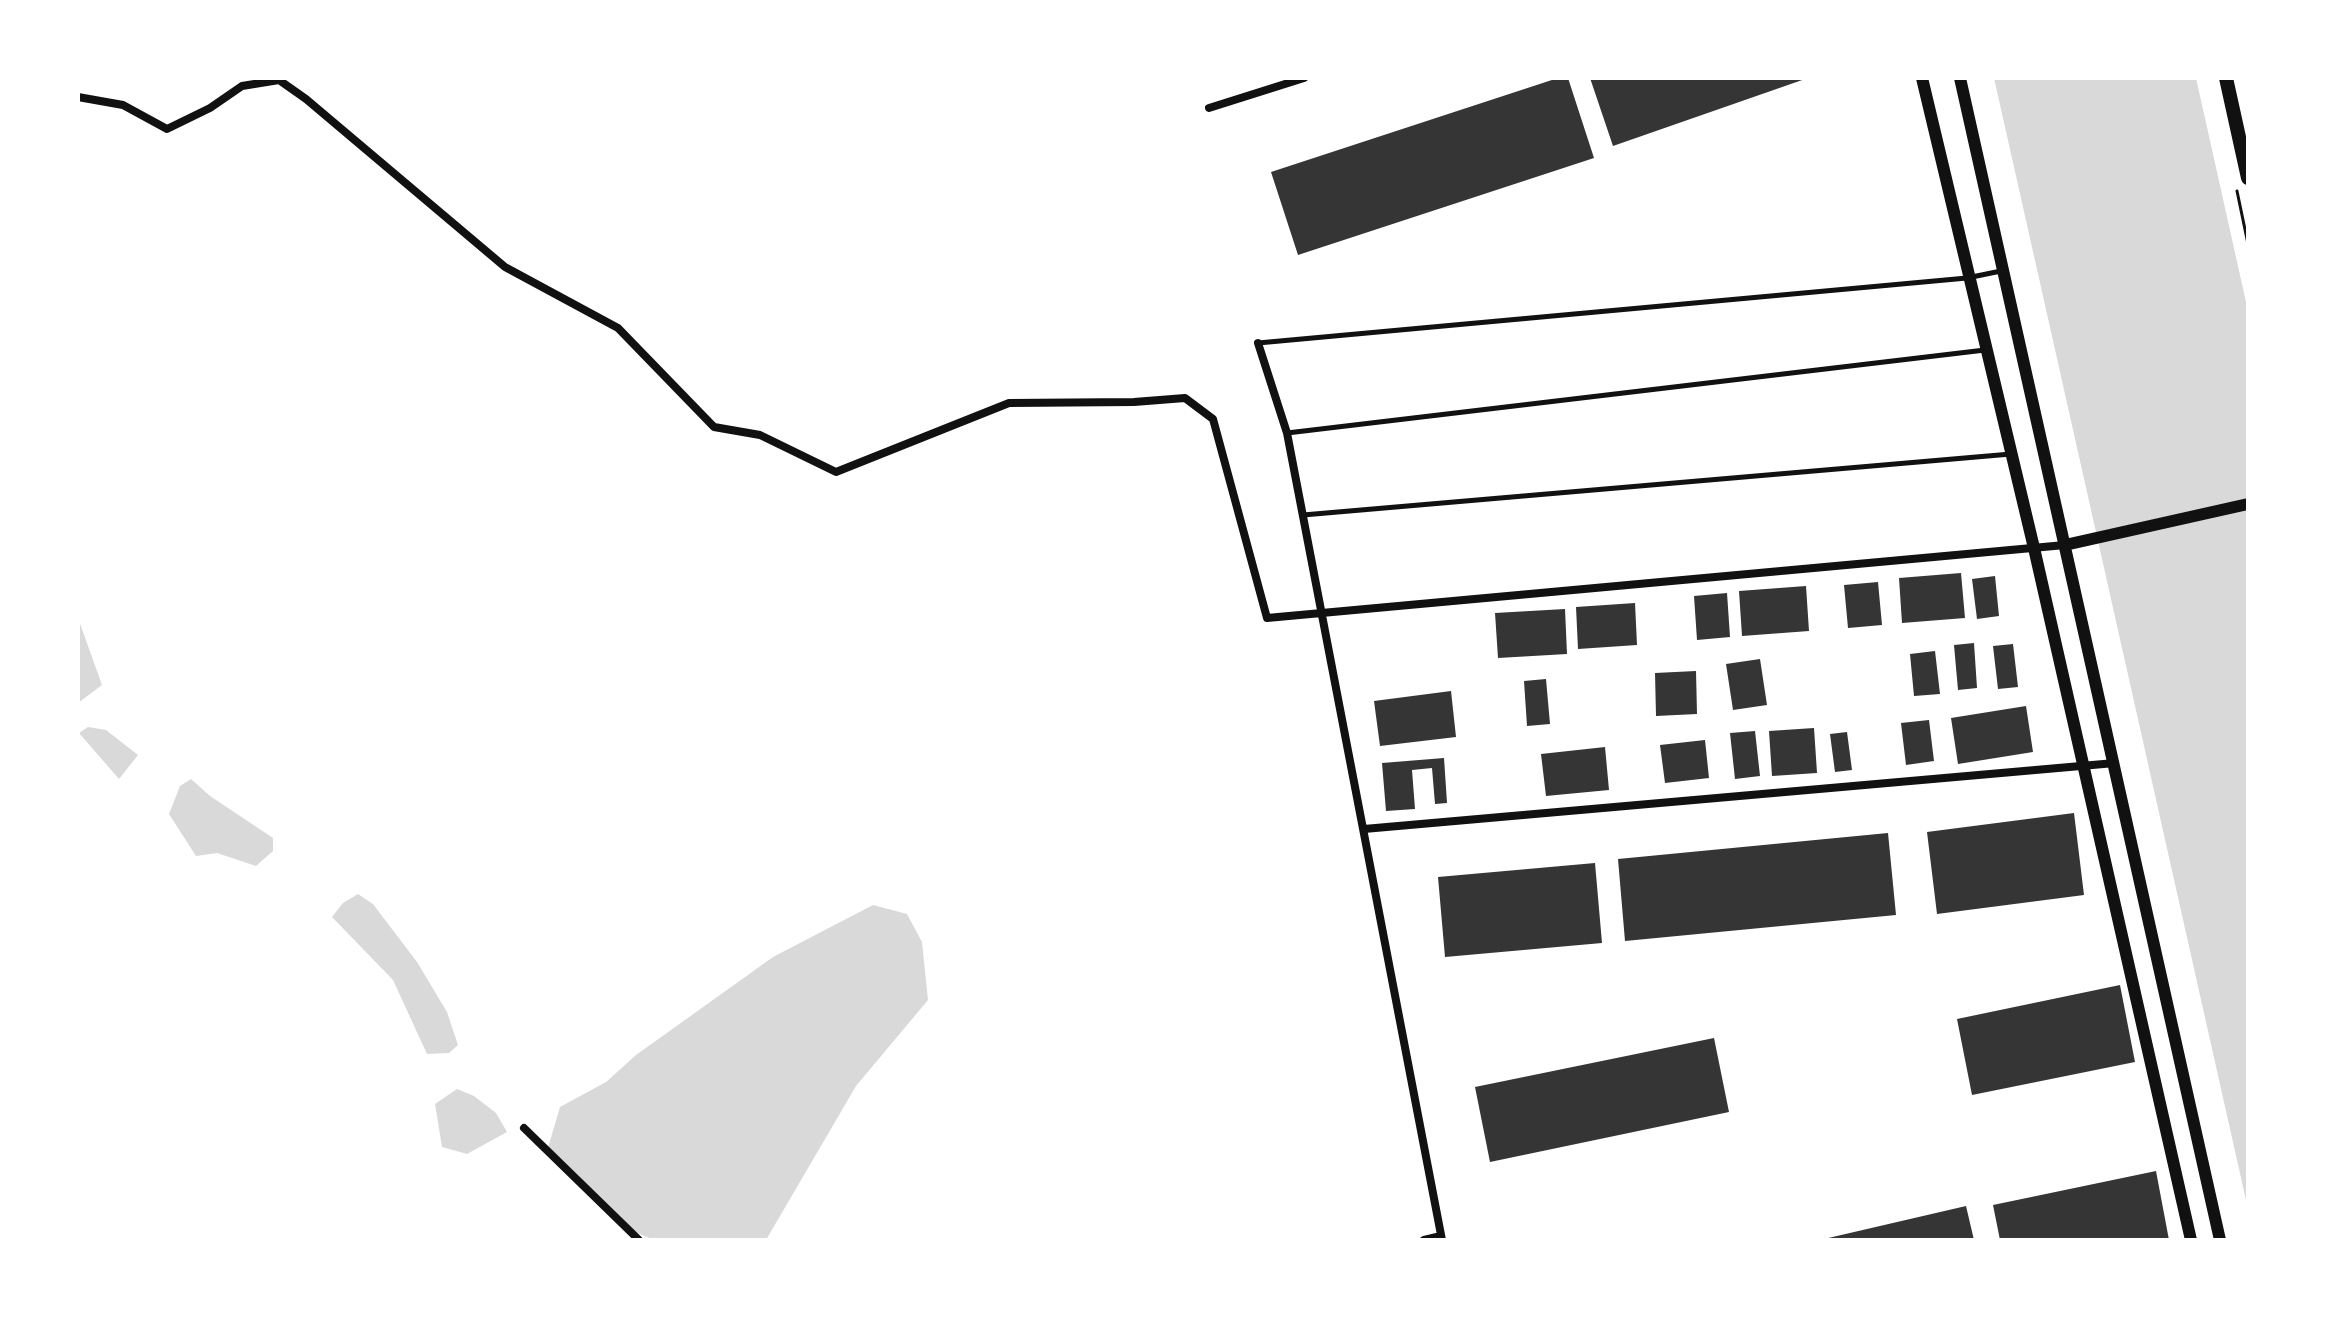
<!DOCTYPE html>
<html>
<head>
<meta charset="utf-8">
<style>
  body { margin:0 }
  #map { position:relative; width:2326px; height:1318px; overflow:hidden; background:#fff; font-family:Jost,sans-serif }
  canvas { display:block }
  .frame { position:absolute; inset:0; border:80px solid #fff; pointer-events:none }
</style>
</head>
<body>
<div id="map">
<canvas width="2326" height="1318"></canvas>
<div class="frame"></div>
</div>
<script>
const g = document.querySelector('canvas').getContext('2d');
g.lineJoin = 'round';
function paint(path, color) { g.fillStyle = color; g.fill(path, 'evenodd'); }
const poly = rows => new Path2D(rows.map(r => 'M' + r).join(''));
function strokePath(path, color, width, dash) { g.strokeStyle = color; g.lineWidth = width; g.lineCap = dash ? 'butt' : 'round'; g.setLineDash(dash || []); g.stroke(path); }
const water = poly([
  [1994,78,2196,78,2248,311,2248,1209],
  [78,618,102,685,78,703],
  [88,727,106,730,138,755,119,779,79,733],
  [191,779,210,796,273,838,273,851,256,866,217,853,196,856,169,814,180,786],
  [358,894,373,904,417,962,447,1012,458,1045,449,1053,427,1054,393,980,332,917,343,903],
  [873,905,907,914,922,942,928,1000,856,1086,766,1240,654,1240,628,1229,547,1151,560,1107,606,1082,636,1055,773,957],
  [457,1089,474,1096,496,1113,507,1132,467,1154,442,1147,435,1104]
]);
const building = poly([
  [1558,78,1568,78,1594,158,1298,255,1271,172],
  [1590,78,1808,78,1613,146],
  [1961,573,1965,618,1902,623,1899,578],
  [1995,576,1999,616,1977,619,1972,579],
  [1878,582,1882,625,1848,628,1844,585],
  [1806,586,1809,631,1742,636,1739,591],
  [1727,593,1730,637,1697,640,1694,596],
  [1635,603,1637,645,1578,649,1576,607],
  [1565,609,1567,654,1498,658,1495,613],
  [1974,643,1977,688,1958,690,1954,645],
  [2013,644,2018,687,1998,689,1993,646],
  [1935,651,1940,694,1914,696,1910,654],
  [1760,659,1767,705,1733,710,1726,664],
  [1696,671,1697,714,1656,716,1655,673],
  [1546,679,1550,724,1527,726,1524,681],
  [1451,691,1456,737,1380,746,1374,701],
  [2026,706,2033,752,1958,764,1951,718],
  [1929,720,1934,761,1906,765,1901,723],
  [1814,728,1817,773,1772,776,1769,731],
  [1755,731,1760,776,1735,779,1730,733],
  [1847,732,1852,770,1835,772,1830,734],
  [1705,740,1709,778,1665,783,1660,745],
  [1605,747,1609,790,1546,796,1541,754],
  [1444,758,1447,803,1435,804,1432,768,1412,770,1415,809,1386,811,1382,763],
  [2074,813,2084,895,1937,914,1927,832],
  [1888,833,1896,915,1625,941,1618,859],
  [1595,863,1602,943,1445,957,1438,877],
  [2120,985,2135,1062,1972,1095,1957,1019],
  [1714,1038,1729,1112,1490,1162,1475,1087],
  [2156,1171,2169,1240,2000,1240,1993,1205],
  [1966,1206,1974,1240,1824,1240,1824,1239]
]);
const path = poly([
  [2237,191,2248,244]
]);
const service = poly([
  [1258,343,1967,278,2001,271],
  [1287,433,1985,350],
  [1303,515,2011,454]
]);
const minor = poly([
  [78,97,123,105,167,129,210,108,242,86,279,80,306,99,505,267,618,328,714,427,760,435,836,472,1009,403,1134,402,1185,398,1213,419,1267,618,2065,545],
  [1209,108,1304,78],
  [1258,343,1287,433,1442,1240],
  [1364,829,2115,763],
  [524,1128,639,1240],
  [1424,1240,1441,1236]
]);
const secondary = poly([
  [1922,78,2034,548,2191,1240],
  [1960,78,2220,1240],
  [2065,545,2248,504]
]);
const primary = poly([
  [2226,78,2248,178]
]);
paint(water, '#d9d9d9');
paint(building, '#353535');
strokePath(path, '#111', 3);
strokePath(service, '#111', 5);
strokePath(minor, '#111', 8);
strokePath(secondary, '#111', 12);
strokePath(primary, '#111', 14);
</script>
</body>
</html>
